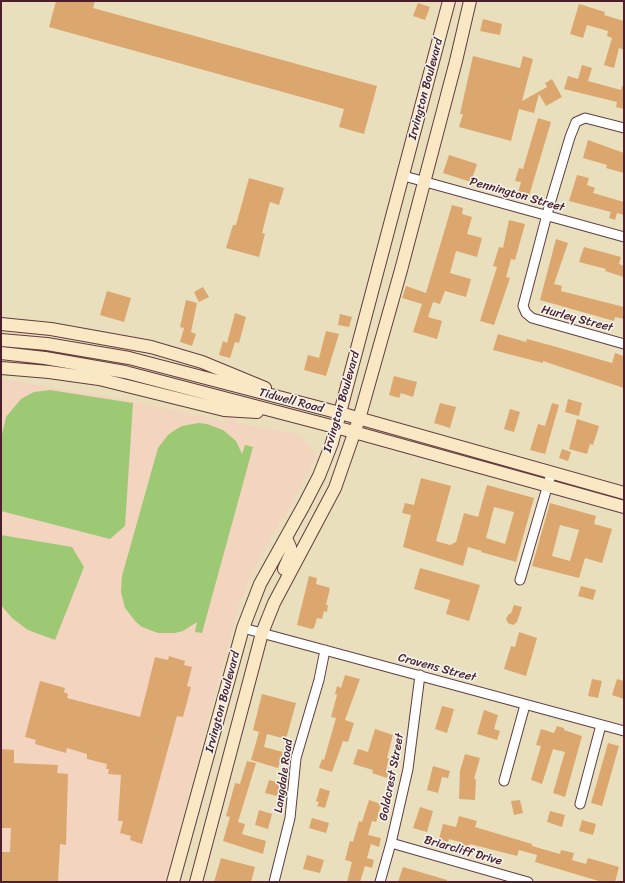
<!DOCTYPE html>
<html>
<head>
<meta charset="utf-8">
<style>
  body { margin:0 }
  #map { position:relative; width:625px; height:883px; overflow:hidden; background:#e9dfbc; font-family:Sriracha,sans-serif }
  canvas { display:block }
  .frame { position:absolute; inset:0; border:2px solid #4a1f2b; pointer-events:none }
</style>
</head>
<body>
<div id="map">
<canvas width="625" height="883"></canvas>
<div class="frame"></div>
</div>
<script>
const g = document.querySelector('canvas').getContext('2d');
g.lineJoin = 'round';
function paint(path, color) { g.fillStyle = color; g.fill(path, 'evenodd'); }
const poly = rows => new Path2D(rows.map(r => 'M' + r).join(''));
function strokePath(path, color, width, dash) { g.strokeStyle = color; g.lineWidth = width; g.lineCap = dash ? 'butt' : 'round'; g.setLineDash(dash || []); g.stroke(path); }
function label(font, color, halo, rows, align = 'center') {
  g.font = font + ' Sriracha,sans-serif'; g.lineWidth = 3; g.setLineDash([]); g.textBaseline = 'middle'; g.strokeStyle = halo; g.fillStyle = color; for (const [text, x, y, turn = 0] of rows) {
    g.save(); g.translate(x, y); g.rotate((+turn || 0) * Math.PI / 180); g.textAlign = isNaN(turn) ? turn : align; if (halo) g.strokeText(text, 0, 0); g.fillText(text, 0, 0); g.restore();
  }
}
const built = poly([
  [1,379,119,398,227,422,229,417,232,417,237,423,298,434,317,455,284,518,282,518,255,567,239,604,165,882,1,882]
]);
const green = poly([
  [50,390,133,403,125,526,110,539,1,511,1,439,6,417,21,399,34,392],
  [199,423,207,424,223,430,236,441,242,454,245,445,253,447,202,633,195,632,197,622,183,631,175,633,158,633,142,627,136,622,125,608,121,592,122,576,158,448,168,435,175,430,182,426],
  [1,535,72,547,84,567,55,640,28,630,12,618,1,605]
]);
const building = poly([
  [56,1,95,1,93,8,377,86,364,134,339,127,344,109,49,27],
  [418,3,430,7,425,20,413,16],
  [579,4,605,12,604,15,624,21,624,50,619,48,614,68,604,65,612,38,607,36,608,31,587,25,583,38,570,34],
  [483,19,502,24,500,35,480,31],
  [473,56,520,68,523,56,533,59,522,101,547,87,545,83,552,79,562,97,546,106,539,94,534,113,519,109,511,141,459,127,463,114,460,114],
  [582,65,592,68,588,81,621,90,622,86,624,86,624,109,616,107,617,102,564,89,568,76,578,79],
  [538,118,551,122,529,196,518,193,521,182,515,181,519,168,523,169],
  [588,140,624,153,624,173,606,168,607,165,583,158],
  [449,155,477,164,471,182,443,173],
  [577,175,589,178,587,185,595,188,593,193,624,202,624,215,617,213,615,220,609,218,611,212,569,201],
  [249,178,284,188,279,205,270,202,262,233,265,234,259,257,226,248,233,225,236,225],
  [452,205,463,208,462,214,472,217,467,234,482,238,477,257,456,251,450,273,471,279,466,297,445,291,440,304,433,302,428,317,442,321,437,339,413,332,422,304,402,298,406,286,426,293],
  [509,220,525,224,515,260,511,259,506,277,510,278,494,325,480,321,497,267,493,266,499,247,503,248],
  [556,239,568,243,554,284,562,286,561,291,624,307,624,319,615,317,614,321,540,300],
  [584,247,621,257,619,264,624,266,624,277,605,271,606,269,579,262],
  [203,287,209,297,199,302,194,292],
  [107,291,131,298,124,322,100,315],
  [186,300,197,303,191,332,196,334,192,346,180,342,184,328,180,327],
  [235,313,246,317,239,343,235,342,230,358,219,355,223,341,227,343],
  [340,314,352,317,349,327,338,325],
  [326,331,339,334,326,376,304,370,308,355,319,358],
  [498,334,526,342,527,339,553,346,612,363,615,353,624,356,624,388,543,361,543,363,493,350],
  [394,376,417,382,413,397,401,393,399,398,389,395],
  [568,399,582,403,579,416,565,412],
  [440,403,456,407,450,428,434,423],
  [552,403,559,405,545,454,530,450,538,424,545,426],
  [510,409,520,412,514,432,504,429],
  [577,419,599,426,593,445,590,444,587,454,569,449],
  [562,449,571,452,568,461,559,458],
  [421,478,451,486,436,541,450,545,456,542,464,513,478,517,487,485,534,498,516,562,481,552,482,551,468,547,463,566,403,547,411,515,402,513,405,503,414,505],
  [494,507,514,512,505,544,486,538],
  [550,503,596,516,594,524,612,529,602,563,585,558,579,578,532,566],
  [560,525,579,530,570,561,552,556],
  [420,568,480,585,469,621,446,614,450,600,414,589],
  [309,576,317,578,316,584,330,588,326,605,328,605,327,612,324,611,322,619,317,618,314,628,312,629,297,625],
  [581,586,596,590,593,600,578,596],
  [514,605,522,607,517,622,513,625,508,623,506,619,508,615,511,613],
  [519,632,537,638,526,676,504,669,511,646,515,647],
  [169,656,185,661,184,665,192,667,187,686,191,687,183,717,177,716,142,844,130,840,131,836,120,833,123,821,118,821,121,775,108,774,109,769,106,769,107,764,87,759,87,754,67,748,66,753,35,744,36,740,25,737,40,681,65,688,64,692,68,694,67,698,140,717,155,657,168,660],
  [345,675,360,679,345,720,354,723,348,742,343,741,332,772,319,768,322,759,324,760,336,718,331,717,337,695,335,694,337,686,341,688],
  [592,679,602,681,598,698,588,696],
  [617,679,624,681,624,699,612,695],
  [262,694,296,703,286,739,267,734,264,747,283,752,278,768,251,760,259,732,253,730],
  [442,706,454,709,447,733,435,729],
  [484,710,498,715,494,729,500,731,497,740,477,734],
  [557,726,564,728,564,730,582,736,565,797,553,793,565,752,553,749,542,784,531,780,541,746,536,745,541,729,554,733],
  [375,729,393,735,387,758,389,759,386,769,389,770,387,778,372,773,373,770,353,764,358,749,368,752],
  [608,743,619,746,602,806,591,803],
  [1,749,14,750,14,763,58,765,57,773,68,774,66,845,60,844,58,882,1,882,1,852,10,852,11,828,1,828],
  [465,754,480,758,474,779,476,779,475,800,459,799,460,771],
  [247,761,256,763,238,822,245,824,242,834,266,841,263,854,223,841,230,817,226,816,235,783,240,784],
  [433,766,450,771,448,778,442,777,438,793,427,790],
  [269,780,281,783,277,796,265,793],
  [320,788,330,791,325,808,317,806,319,802,316,801],
  [369,800,381,804,376,822,372,821,368,835,381,838,379,847,371,844,367,858,374,860,372,868,365,866,360,882,347,882,352,862,345,860,350,841,353,842,359,821,362,822],
  [520,800,523,813,514,815,511,801],
  [420,807,433,811,427,832,413,828],
  [259,810,272,814,268,829,255,825],
  [550,811,565,815,562,827,547,822],
  [459,816,477,821,475,827,532,844,532,846,560,854,561,850,574,853,572,860,586,864,588,858,619,867,615,882,602,882,535,862,537,855,519,850,517,856,470,844,469,849,462,847,463,843,449,839,448,842,439,839,443,824,456,827],
  [312,818,329,823,326,833,309,828],
  [582,820,596,824,593,835,579,831],
  [307,855,324,860,320,873,303,869],
  [221,858,255,867,251,882,214,882],
  [403,867,447,880,447,882,398,882]
]);
const street = poly([
  [624,128,585,118,576,122,570,137,549,207,523,306,526,313,532,318,624,344],
  [404,176,624,237],
  [520,580,551,474],
  [243,628,624,731],
  [504,781,525,705],
  [580,804,601,725],
  [391,843,528,882],
  [274,882,290,818,296,758,319,680,325,650],
  [380,882,391,843,408,769,420,675]
]);
const secondary = poly([
  [1,324,51,329,151,347,202,362,265,388],
  [1,340,47,344,129,358,340,413,624,493],
  [1,353,45,358,125,372,354,432,624,507],
  [1,368,49,372,99,379,224,410,257,412],
  [284,569,291,553,290,547,286,538],
  [173,882,243,628,260,584,304,505,319,476,332,443,449,1],
  [196,882,262,633,274,603,335,488,359,419,401,270,456,61,470,1]
]);
const streetNames = [
  ["Irvington Boulevard",426,89,-75],
  ["Pennington Street",517,195,16],
  ["Hurley Street",577,319,15],
  ["Tidwell Road",291,401,15],
  ["Irvington Boulevard",342,402,-74],
  ["Cravens Street",437,668,15],
  ["Irvington Boulevard",223,702,-75],
  ["Langdale Road",284,776,-82],
  ["Goldcrest Street",392,777,-79],
  ["Briarcliff Drive",463,851,16]
];
paint(built, '#f3d4bf');
paint(green, '#9dc874');
paint(building, '#dca76f');
strokePath(street, '#623c41', 11);
strokePath(secondary, '#623c41', 14);
strokePath(street, '#fff', 9);
strokePath(secondary, '#fae7c3', 12);
label('12px', '#4a1f2b', '#f6f6f2', streetNames);
</script>
</body>
</html>
